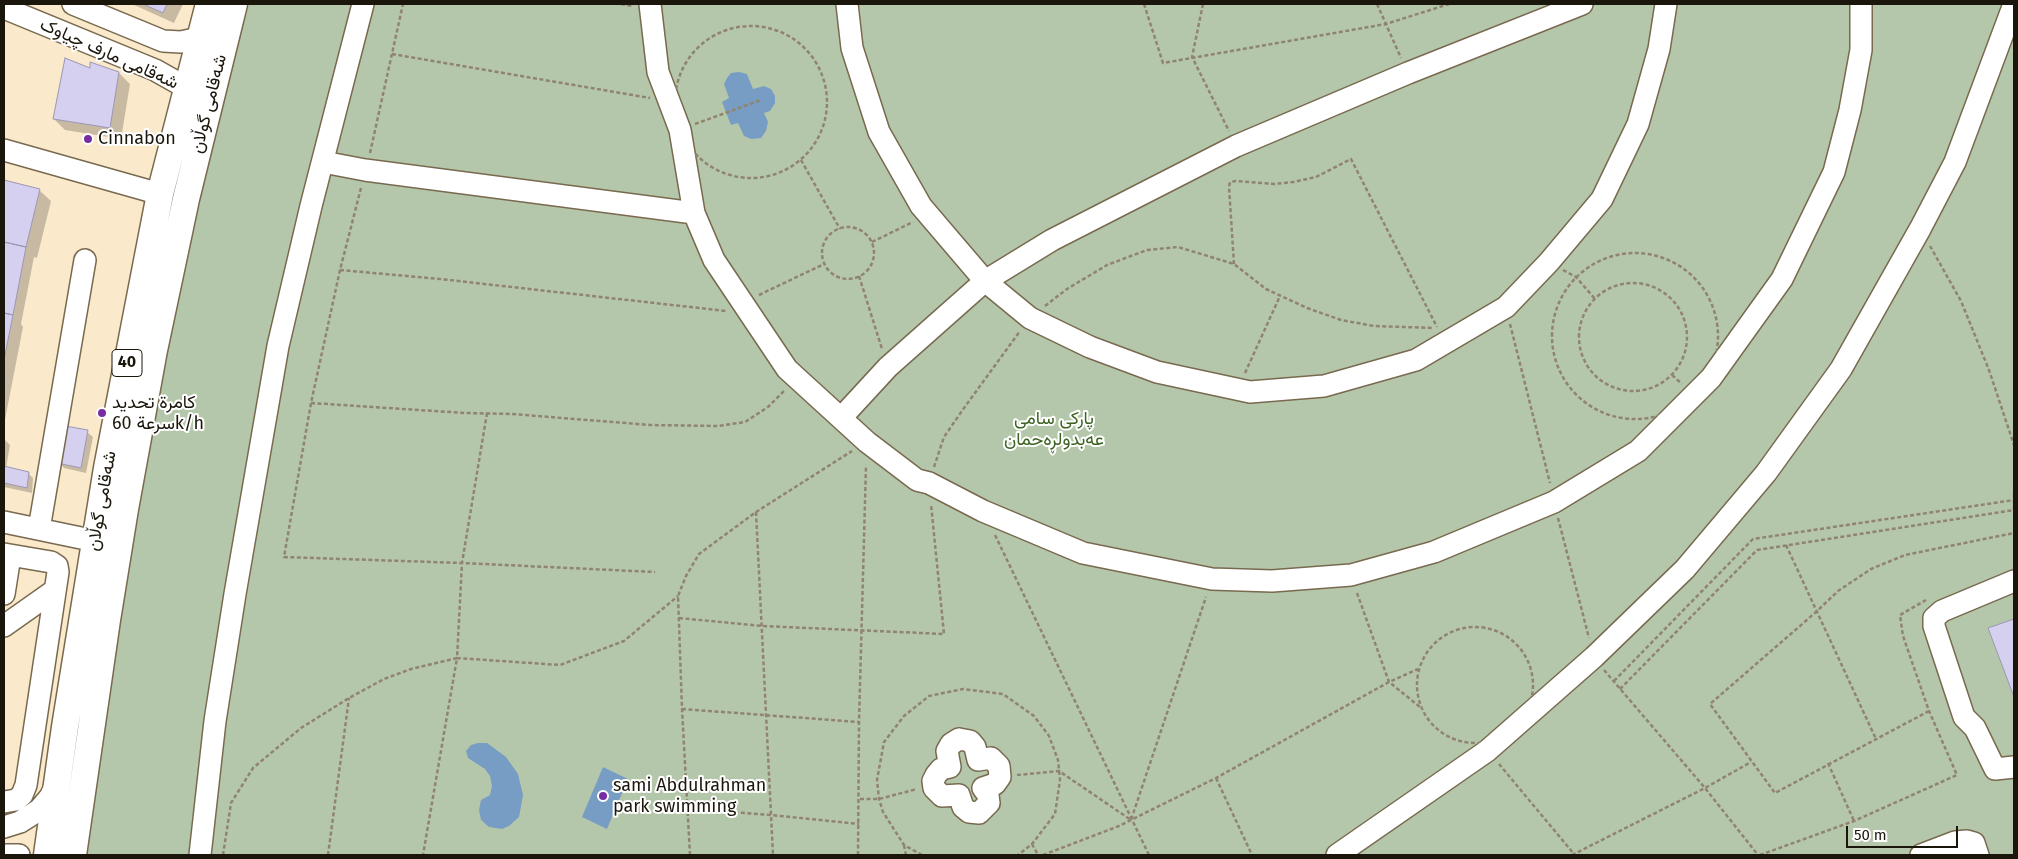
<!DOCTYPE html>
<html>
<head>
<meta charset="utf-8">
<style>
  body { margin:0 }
  #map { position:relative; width:2018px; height:859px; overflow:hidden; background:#fae9cb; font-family:"Fira Sans",sans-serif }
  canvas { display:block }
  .frame { position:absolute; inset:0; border:5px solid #1b160b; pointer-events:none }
  .scale { position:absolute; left:1846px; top:826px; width:112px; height:22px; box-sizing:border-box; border:2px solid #1b160b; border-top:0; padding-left:6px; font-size:15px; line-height:18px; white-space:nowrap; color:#1b160b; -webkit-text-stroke:4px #fff; paint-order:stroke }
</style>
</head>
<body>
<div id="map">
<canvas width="2018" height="859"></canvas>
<div class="frame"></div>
<div class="scale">50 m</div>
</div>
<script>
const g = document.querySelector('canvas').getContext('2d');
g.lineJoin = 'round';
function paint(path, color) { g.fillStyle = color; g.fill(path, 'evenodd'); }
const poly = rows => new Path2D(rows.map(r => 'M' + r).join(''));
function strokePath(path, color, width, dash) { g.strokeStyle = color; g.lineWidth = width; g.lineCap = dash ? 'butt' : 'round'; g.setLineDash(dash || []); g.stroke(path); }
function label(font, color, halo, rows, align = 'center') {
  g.font = font + ' "Fira Sans",Vazirmatn,sans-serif'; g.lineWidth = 4; g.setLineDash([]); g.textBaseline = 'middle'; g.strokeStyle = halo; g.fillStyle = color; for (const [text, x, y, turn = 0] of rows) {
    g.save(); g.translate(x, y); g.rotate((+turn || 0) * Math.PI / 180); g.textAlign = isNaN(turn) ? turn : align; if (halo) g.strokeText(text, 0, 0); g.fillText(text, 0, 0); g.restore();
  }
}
const green = poly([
  [249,4,2014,4,2014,855,74,855,107,620,216,120]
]);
const water = poly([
  [739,72,747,74,753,89,764,86,771,89,775,96,775,103,770,111,764,113,768,122,766,131,761,138,751,139,744,136,738,123,731,125,722,102,729,98,724,84,727,78,731,73],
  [478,743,487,743,506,757,518,774,523,795,519,817,509,826,502,829,489,827,481,820,479,810,481,800,490,795,492,786,490,776,485,769,468,758,466,751,471,745],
  [603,767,628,779,607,829,582,817]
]);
const shadow = poly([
  [132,4,183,4,174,23],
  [91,70,119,73,130,84,121,139,65,130,54,119],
  [4,181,39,190,51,201,37,258,34,257,21,324,23,327,4,425],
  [87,432,93,437,86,473,64,468,59,462],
  [4,439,10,445,6,468,28,473,33,478,32,493,4,487],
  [2014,620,2014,693,1990,629]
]);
const building = poly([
  [143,4,167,4,163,13,143,4],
  [65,58,90,68,90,62,119,72,110,128,53,119,65,58],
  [4,180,40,189,26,247,4,242,4,180],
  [4,242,26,247,13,315,4,313,4,242],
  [4,313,13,315,4,360,4,313],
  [65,426,88,430,81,468,57,463,65,426],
  [4,466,29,472,27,488,4,483,4,466],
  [2014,619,2014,697,1988,628,2014,619]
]);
const path = poly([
  [621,4,632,6],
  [1144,4,1163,63,1386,24,1449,4],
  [1203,4,1192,57,1229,131],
  [1377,4,1401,58],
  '675 102a76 76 0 1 1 152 0a76 76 0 1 1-152 0Z',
  [392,54,650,98],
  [695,124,761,100],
  [370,153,403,4],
  [801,160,840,229],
  [361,188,340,270,311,403,284,557,462,563,655,572],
  '822 253a26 26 0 1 1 52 0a26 26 0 1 1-52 0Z',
  [872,242,913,222],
  [1930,246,1961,301,1989,370,2014,445],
  '1552 336a83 83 0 1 1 166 0a83 83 0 1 1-166 0Z',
  [1234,264,1229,187,1230,182,1236,181,1274,184,1293,182,1316,177,1351,159,1437,327],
  [340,270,440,279,726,311],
  [1563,270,1576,277,1595,299],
  [859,276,882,349],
  '1579 337a54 54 0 1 1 108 0a54 54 0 1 1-108 0Z',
  [759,295,824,264],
  [1045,306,1067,289,1107,265,1147,250,1178,247,1234,264,1266,289,1307,308,1341,320,1374,326,1434,328],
  [1510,324,1550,483],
  [1245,373,1280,296],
  [1672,375,1682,384],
  [311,403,465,413,512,414,650,425,718,426,745,422,768,407,784,391],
  [487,413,462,563,457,658,560,665,624,641,678,596],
  [934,467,944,437,964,408,1020,331],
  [2014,510,2014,491],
  [756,512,773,855],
  [1558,518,1589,638],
  [995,535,1149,855],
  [1786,545,1876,739],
  [1357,593,1389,682,1420,707],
  [679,618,762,626,944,634,931,504],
  '1417 685a58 58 0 1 1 116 0a58 58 0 1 1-116 0Z',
  [1604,670,1705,788,1758,855],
  [1614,681,1753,539,2014,500],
  [1620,689,1757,550,2014,510],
  [682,709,859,722],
  [1929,711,1775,793,1710,704,1816,612,1838,591,1871,569,1905,555,2014,533],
  [1828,763,1854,821],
  [1499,764,1574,854],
  [1017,775,1059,771,1131,820,1206,597],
  [1216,778,1252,855],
  [860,799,879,799,917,789],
  [689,809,771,815,859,824],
  [1032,844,1038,855],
  [904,845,906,855],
  [223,855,231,803,253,768,301,728,349,698,384,679,411,669,457,658,423,855],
  [328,855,349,698],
  [690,855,682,709,678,596,686,576,699,554,756,512,852,451],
  [858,855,859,722,866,465],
  [922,855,904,845,883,812,879,799,877,780,884,742,904,716,929,696,963,689,1003,694,1034,716,1049,736,1058,760,1060,780,1055,814,1032,844,1018,855],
  [1043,855,1119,826,1149,811,1216,778,1389,682,1418,669],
  [1572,855,1705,788,1751,762],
  [1760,855,1854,821,1957,775,1929,711,1903,636,1900,615,1926,600]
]);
const minor = poly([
  [73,4,163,41,181,42,199,38],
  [650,4,658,72,680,130,694,213,714,260,787,369,867,442,917,480,929,483,983,511,1083,553,1212,579,1272,581,1351,575,1434,552,1554,502,1638,451,1711,378,1782,279,1834,172,1850,110,1861,50,1861,4],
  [847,4,852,48,879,132,921,206,985,281,1030,318,1090,347,1157,372,1250,392,1324,386,1416,360,1506,307,1549,262,1602,199,1638,124,1659,49,1666,4],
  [4,8,155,70,187,88],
  [4,150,160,194],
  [323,162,365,170,694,213],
  [841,418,888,367,985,281,1052,240,1236,146,1408,73,1582,4],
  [4,522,81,538],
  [39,529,85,260],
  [4,554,51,562,57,566,58,572,26,785,22,795,16,800,4,802],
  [2014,581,1942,611,1934,618,1934,626,1964,717,1975,728,1995,769,2014,767],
  [4,594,10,556],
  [4,626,55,590],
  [959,739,970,741,975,747,978,760,991,758,999,766,1000,777,995,784,983,788,988,795,989,803,979,813,969,812,963,807,959,795,942,796,934,788,933,781,936,775,941,769,950,767,947,751,951,744,959,739],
  [4,827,20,822,39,810,50,797,56,785],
  [1955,842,1967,841,1974,843,1978,855],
  [6,855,19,855],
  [200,855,215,721,235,594,278,346,311,206,363,4],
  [1337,855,1487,751,1594,657,1685,569,1766,473,1841,369,1920,229,1955,162,2014,4],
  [1921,855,1955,842,1960,855]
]);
const major = poly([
  [47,855,65,727,107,468,160,194,209,4],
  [73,855,107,620,125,509,154,350,186,199,234,4]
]);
const markers = [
  [88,139,5,"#762ea1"],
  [102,413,5,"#762ea1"],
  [603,796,5,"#762ea1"]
];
const shields = [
  [127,363,30]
];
const shieldNames = [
  ["40",127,363]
];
const streetNames = [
  ["شەقامی مارف چیاوک",109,54,24],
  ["شەقامی گوڵان",209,104,-76],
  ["شەقامی گوڵان",102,501,-80]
];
const poiNames = [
  ["Cinnabon",98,139],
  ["كامرة تحديد",112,403],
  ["سرعة 60k/h",112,424],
  ["sami Abdulrahman",613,786],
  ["park swimming",613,807]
];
const parkNames = [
  ["پارکی سامی",1054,419],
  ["عەبدولڕەحمان",1054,440]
];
paint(green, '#b5c7aa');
paint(water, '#779dc4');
paint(shadow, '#0003');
paint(building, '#d6d0f0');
strokePath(building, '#9c96b3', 1);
strokePath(minor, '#78694f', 24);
strokePath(major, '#78694f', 29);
strokePath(path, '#908470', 2.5, [4, 2.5]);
strokePath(minor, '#fff', 21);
strokePath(major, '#fff', 26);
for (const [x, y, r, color] of markers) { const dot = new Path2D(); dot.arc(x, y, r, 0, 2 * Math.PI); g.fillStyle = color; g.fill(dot); strokePath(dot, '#fff', 2); }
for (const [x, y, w] of shields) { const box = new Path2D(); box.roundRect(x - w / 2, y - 13.5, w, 27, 4); g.fillStyle = '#fff'; g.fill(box); strokePath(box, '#1b160b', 1); }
label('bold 16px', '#1b160b', null, shieldNames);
label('18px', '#1b160b', '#fff', streetNames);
label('18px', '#1b160b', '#fff', poiNames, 'left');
label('18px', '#3d6222', '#fff', parkNames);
</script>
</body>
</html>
